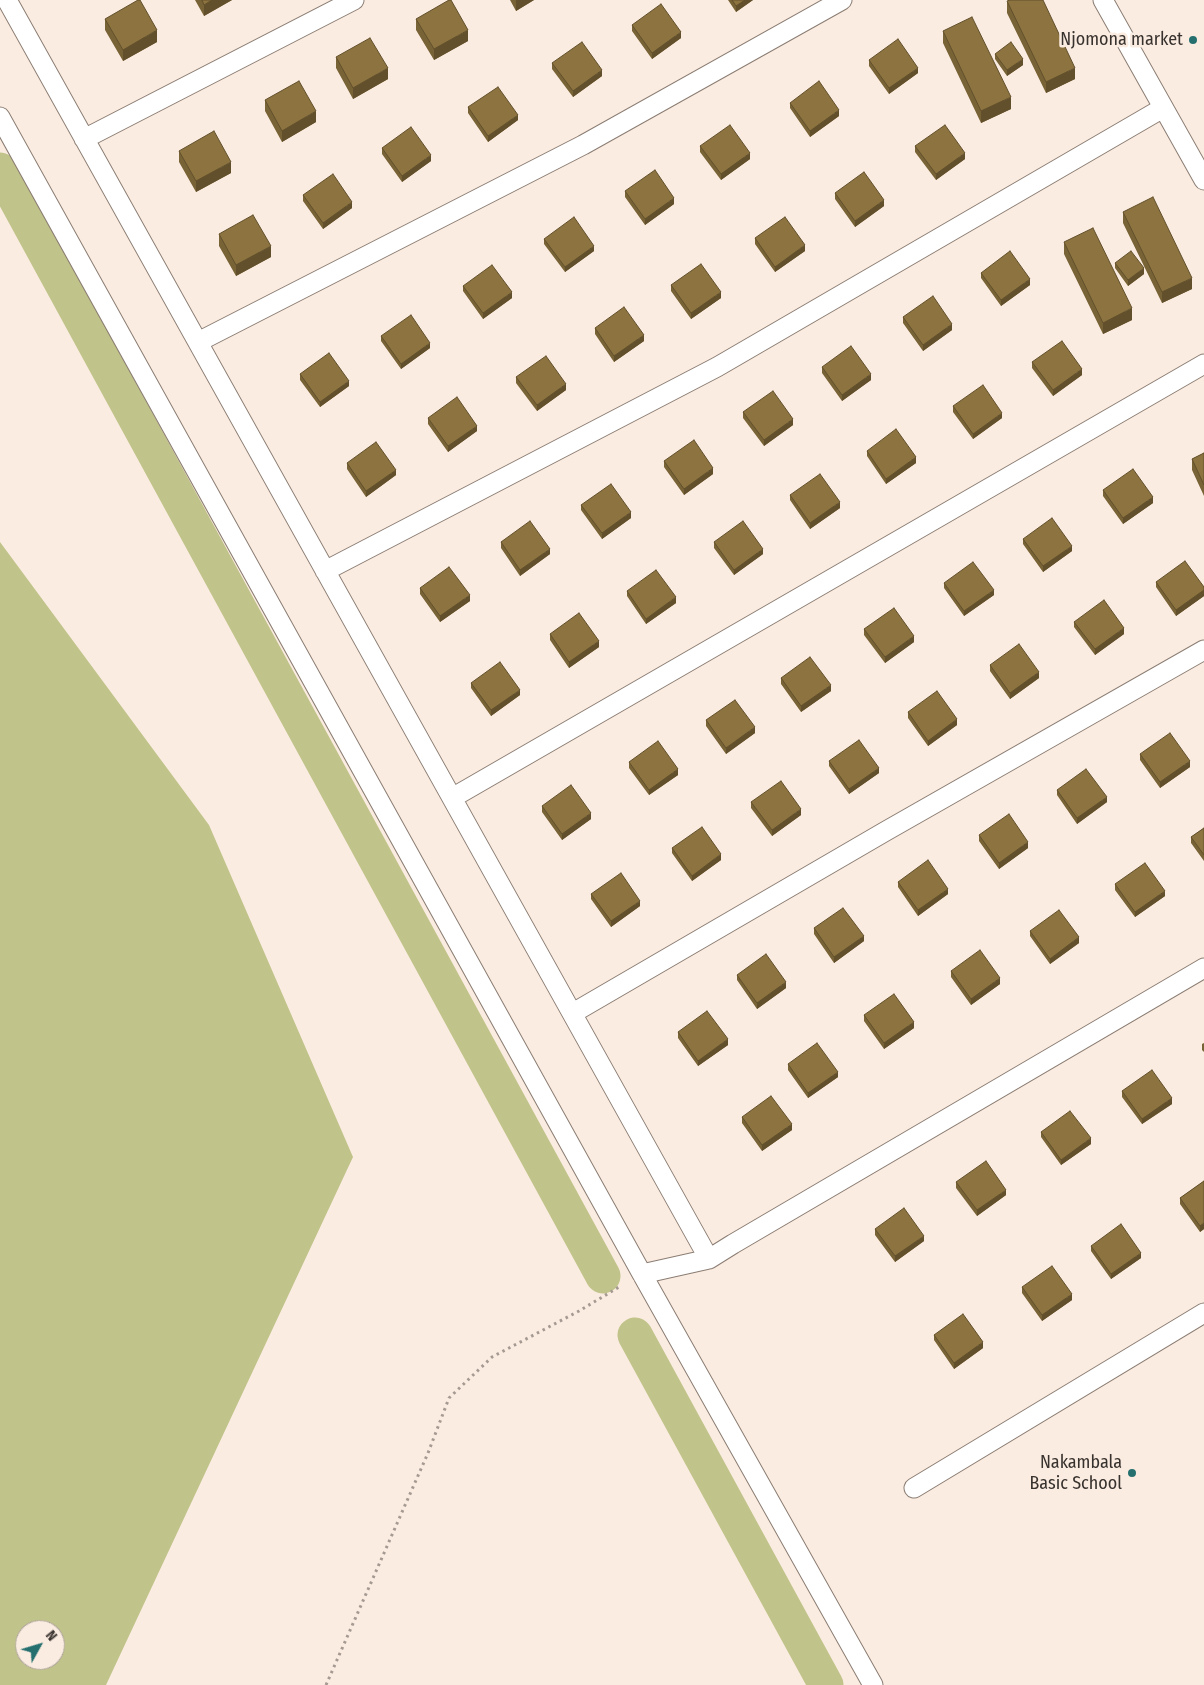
<!DOCTYPE html>
<html>
<head>
<meta charset="utf-8">
<style>
  body { margin:0 }
  #map { position:relative; width:1204px; height:1685px; overflow:hidden; background:#fbece1; font-family:"Fira Sans Condensed",sans-serif }
  canvas { display:block }
  .north { position:absolute; left:15px; top:1620px; width:50px; height:50px; box-sizing:border-box; background:#fbece1; border:1px solid #ada299; border-radius:50%; rotate:51deg; font-size:14px; font-weight:700; line-height:20px; text-align:center; color:#38322e }
  .north::after { content:''; display:block; margin:auto; width:18px; height:22px; background:#25706f; clip-path:polygon(50% 0,100% 100%,50% 72%,0 100%) }
</style>
</head>
<body>
<div id="map">
<canvas width="1204" height="1685"></canvas>
<div class="north">N</div>
</div>
<script>
const g = document.querySelector('canvas').getContext('2d');
g.lineJoin = 'round';
function paint(path, color) { g.fillStyle = color; g.fill(path, 'evenodd'); }
const poly = rows => new Path2D(rows.map(r => 'M' + r).join(''));
function strokePath(path, color, width, dash) { g.strokeStyle = color; g.lineWidth = width; g.lineCap = dash ? 'butt' : 'round'; g.setLineDash(dash || []); g.stroke(path); }
function label(font, color, halo, rows, align = 'center') {
  g.font = font + ' "Fira Sans Condensed",sans-serif'; g.lineWidth = 5; g.setLineDash([]); g.textBaseline = 'middle'; g.strokeStyle = halo; g.fillStyle = color; for (const [text, x, y, turn = 0] of rows) {
    g.save(); g.translate(x, y); g.rotate((+turn || 0) * Math.PI / 180); g.textAlign = isNaN(turn) ? turn : align; if (halo) g.strokeText(text, 0, 0); g.fillText(text, 0, 0); g.restore();
  }
}
const water = poly([
  [0,542,209,825,353,1157,106,1685,0,1685],
  [25,1630,55,1630,55,1660,25,1660]
]);
const canal = poly([
  [0,170,603,1276],
  [635,1335,826,1685]
]);
const path = poly([
  [326,1685,428,1453,449,1398,492,1357,579,1311,619,1287]
]);
const service = poly([
  [7,0,709,1259],
  [1103,0,1204,180],
  [0,117,642,1274,873,1685],
  [84,139,354,0],
  [198,342,583,145,842,0],
  [325,571,717,367,1163,108],
  [452,798,1204,364],
  [573,1013,886,831,1204,650],
  [642,1274,709,1259,733,1244,1204,968],
  [914,1488,1204,1313]
]);
const wall = poly([
  [195,0,232,0,204,16],
  [510,0,534,0,516,11],
  [728,0,753,0,736,12],
  [1007,1,1075,79,1046,93,1007,13],
  [105,19,157,42,123,61,105,30],
  [416,19,468,41,434,60,416,30],
  [632,25,681,38,652,59,632,31],
  [943,31,1011,109,981,123,943,43],
  [995,54,1023,65,1007,76,995,59],
  [336,57,388,79,353,99,336,68],
  [869,60,918,73,889,94,869,66],
  [552,63,602,76,573,97,552,69],
  [265,100,316,122,282,142,265,111],
  [790,103,839,116,810,137,790,108],
  [468,107,518,120,488,142,468,113],
  [700,146,750,159,721,180,700,152],
  [915,146,965,159,936,180,915,152],
  [382,148,431,161,402,182,382,154],
  [179,151,231,173,196,192,179,162],
  [625,191,674,204,645,225,625,197],
  [835,193,884,206,855,227,835,199],
  [303,195,352,208,323,229,303,201],
  [1123,212,1192,289,1162,303,1123,223],
  [219,234,271,257,236,276,219,246],
  [755,238,805,251,775,272,755,244],
  [544,239,594,251,565,272,544,244],
  [1064,242,1132,320,1103,334,1064,254],
  [1115,263,1144,274,1128,286,1115,268],
  [981,273,1030,285,1001,306,981,278],
  [671,285,721,298,691,319,671,291],
  [463,286,512,298,483,319,463,291],
  [903,317,952,330,923,351,903,323],
  [595,328,644,341,614,362,595,334],
  [381,336,430,348,401,369,381,341],
  [1032,362,1082,375,1053,396,1032,368],
  [822,367,871,380,842,401,822,373],
  [300,374,349,386,320,407,300,380],
  [516,377,566,390,537,411,516,383],
  [953,406,1002,418,973,439,953,412],
  [743,412,793,425,764,446,743,418],
  [428,418,477,431,448,452,428,424],
  [867,451,916,463,886,484,867,456],
  [1204,453,1204,496,1192,470,1192,459],
  [664,461,713,474,684,495,664,467],
  [347,463,396,475,366,497,347,469],
  [1103,490,1153,503,1123,524,1103,496],
  [790,495,840,508,810,529,790,500],
  [581,505,631,518,602,539,581,510],
  [1023,539,1072,551,1043,572,1023,544],
  [501,542,550,554,520,576,501,548],
  [714,542,763,554,734,575,714,548],
  [1156,582,1204,587,1204,596,1176,616,1156,587],
  [944,583,994,595,964,616,944,588],
  [420,588,470,601,440,622,420,594],
  [627,591,676,603,646,624,627,596],
  [1074,622,1124,634,1095,655,1074,627],
  [864,629,914,642,885,663,864,635],
  [550,634,599,647,569,668,550,640],
  [990,665,1039,678,1010,699,990,671],
  [781,678,831,691,801,712,781,684],
  [471,683,520,695,491,716,471,688],
  [908,712,957,725,928,746,908,718],
  [706,720,755,733,726,754,706,726],
  [1140,754,1190,767,1160,788,1140,760],
  [829,761,879,773,849,794,829,766],
  [629,762,678,775,649,795,629,768],
  [1057,790,1107,802,1077,824,1057,795],
  [751,802,801,815,772,836,751,808],
  [542,806,591,819,562,840,542,812],
  [1204,828,1204,861,1191,843,1191,837],
  [979,835,1028,848,999,869,979,841],
  [672,848,721,860,692,881,672,853],
  [898,882,948,894,918,916,898,887],
  [1115,884,1165,896,1135,917,1115,890],
  [591,894,640,906,611,927,591,899],
  [814,928,864,941,834,963,814,934],
  [1030,931,1079,943,1050,964,1030,936],
  [951,971,1000,984,971,1005,951,977],
  [737,975,786,988,757,1009,737,980],
  [864,1015,914,1028,884,1049,864,1021],
  [678,1032,728,1045,698,1066,678,1038],
  [1204,1043,1204,1052,1202,1050,1202,1044],
  [788,1064,838,1077,808,1098,788,1070],
  [1122,1091,1172,1104,1142,1124,1122,1097],
  [742,1117,792,1130,762,1151,742,1123],
  [1041,1132,1091,1144,1061,1165,1041,1137],
  [1204,1181,1204,1229,1200,1232,1180,1204,1180,1198],
  [956,1182,1006,1195,977,1216,956,1188],
  [875,1229,924,1241,895,1262,875,1235],
  [1091,1246,1141,1258,1111,1279,1091,1251],
  [1022,1287,1072,1300,1042,1321,1022,1293],
  [934,1335,983,1348,954,1369,934,1340]
]);
const shadedWall = poly([
  [212,0,232,0,204,16,204,5],
  [516,0,534,0,516,11],
  [745,0,753,0,736,12,736,6],
  [157,30,157,42,123,61,123,50],
  [468,30,468,41,434,60,434,49],
  [681,32,681,38,652,59,652,53],
  [1023,59,1023,65,1007,76,1007,70],
  [388,68,388,79,353,99,353,88],
  [918,68,918,73,889,94,889,88],
  [1075,68,1075,79,1046,93,1046,82],
  [602,70,602,76,573,97,573,91],
  [1011,97,1011,109,981,123,981,111],
  [839,110,839,116,810,137,810,131],
  [316,111,316,122,282,142,282,131],
  [518,115,518,120,488,142,488,136],
  [750,153,750,159,721,180,721,174],
  [965,153,965,159,936,180,936,174],
  [431,155,431,161,402,182,402,176],
  [231,162,231,173,196,192,196,181],
  [674,198,674,204,645,225,645,219],
  [884,200,884,206,855,227,855,221],
  [352,202,352,208,323,229,323,223],
  [805,245,805,251,775,272,775,267],
  [271,246,271,257,236,276,236,265],
  [594,246,594,251,565,272,565,267],
  [1144,268,1144,274,1128,286,1128,280],
  [1192,278,1192,289,1162,303,1162,292],
  [1030,279,1030,285,1001,306,1001,300],
  [512,292,512,298,483,319,483,313],
  [721,292,721,298,691,319,691,313],
  [1132,308,1132,320,1103,334,1103,323],
  [952,324,952,330,923,351,923,345],
  [644,335,644,341,614,362,614,356],
  [430,343,430,348,401,369,401,364],
  [1082,369,1082,375,1053,396,1053,390],
  [871,374,871,380,842,401,842,395],
  [349,381,349,386,320,407,320,402],
  [566,384,566,390,537,411,537,405],
  [1002,413,1002,418,973,439,973,434],
  [793,419,793,425,764,446,764,440],
  [477,426,477,431,448,452,448,446],
  [916,457,916,463,886,484,886,479],
  [713,468,713,474,684,495,684,489],
  [396,470,396,475,366,497,366,491],
  [1153,497,1153,503,1123,524,1123,518],
  [840,502,840,508,810,529,810,523],
  [631,512,631,518,602,539,602,533],
  [1072,546,1072,551,1043,572,1043,566],
  [550,549,550,554,520,576,520,570],
  [763,549,763,554,734,575,734,570],
  [994,590,994,595,964,616,964,611],
  [1204,590,1204,596,1176,616,1176,610],
  [470,595,470,601,440,622,440,616],
  [676,597,676,603,646,624,646,619],
  [1124,628,1124,634,1095,655,1095,649],
  [914,636,914,642,885,663,885,657],
  [599,641,599,647,569,668,569,662],
  [1039,672,1039,678,1010,699,1010,693],
  [831,685,831,691,801,712,801,706],
  [520,690,520,695,491,716,491,710],
  [957,719,957,725,928,746,928,741],
  [755,727,755,733,726,754,726,748],
  [1190,761,1190,767,1160,788,1160,782],
  [879,768,879,773,849,794,849,789],
  [678,769,678,775,649,795,649,790],
  [1107,797,1107,802,1077,824,1077,818],
  [801,809,801,815,772,836,772,830],
  [591,813,591,819,562,840,562,834],
  [1028,842,1028,848,999,869,999,863],
  [721,854,721,860,692,881,692,876],
  [948,889,948,894,918,916,918,910],
  [1165,891,1165,896,1135,917,1135,912],
  [640,901,640,906,611,927,611,921],
  [864,936,864,941,834,963,834,957],
  [1079,937,1079,943,1050,964,1050,959],
  [1000,978,1000,984,971,1005,971,999],
  [786,982,786,988,757,1009,757,1003],
  [914,1022,914,1028,884,1049,884,1043],
  [728,1039,728,1045,698,1066,698,1061],
  [838,1072,838,1077,808,1098,808,1093],
  [1172,1098,1172,1104,1142,1124,1142,1119],
  [792,1124,792,1130,762,1151,762,1145],
  [1091,1138,1091,1144,1061,1165,1061,1160],
  [1006,1190,1006,1195,977,1216,977,1210],
  [1204,1223,1204,1229,1200,1232,1200,1226],
  [924,1236,924,1241,895,1262,895,1256],
  [1141,1253,1141,1258,1111,1279,1111,1274],
  [1072,1294,1072,1300,1042,1321,1042,1315],
  [983,1342,983,1348,954,1369,954,1363]
]);
const building = poly([
  [138,0,140,0,157,30,123,50,105,19,138,0],
  [202,0,212,0,204,5,202,0],
  [449,0,451,0,468,30,434,49,416,19,449,0],
  [732,0,745,0,736,6,732,0],
  [1010,0,1043,0,1075,68,1046,82,1007,1,1010,0],
  [661,4,681,32,652,53,632,25,661,4],
  [972,17,1011,97,981,111,943,31,972,17],
  [370,38,388,68,353,88,336,57,370,38],
  [898,39,918,68,889,88,869,60,898,39],
  [582,42,602,70,573,91,552,63,582,42],
  [1011,42,1023,59,1007,70,995,54,1011,42],
  [299,81,316,111,282,131,265,100,299,81],
  [819,81,839,110,810,131,790,103,819,81],
  [498,87,518,115,488,136,468,107,498,87],
  [730,125,750,153,721,174,700,146,730,125],
  [945,125,965,153,936,174,915,146,945,125],
  [411,127,431,155,402,176,382,148,411,127],
  [214,131,231,162,196,181,179,151,214,131],
  [655,170,674,198,645,219,625,191,655,170],
  [864,172,884,200,855,221,835,193,864,172],
  [333,174,352,202,323,223,303,195,333,174],
  [1153,197,1192,278,1162,292,1123,212,1153,197],
  [253,215,271,246,236,265,219,234,253,215],
  [574,217,594,246,565,267,544,239,574,217],
  [785,217,805,245,775,267,755,238,785,217],
  [1093,228,1132,308,1103,323,1064,242,1093,228],
  [1010,251,1030,279,1001,300,981,273,1010,251],
  [1131,251,1144,268,1128,280,1115,263,1131,251],
  [701,264,721,292,691,313,671,285,701,264],
  [492,265,512,292,483,313,463,286,492,265],
  [933,296,952,324,923,345,903,317,933,296],
  [624,307,644,335,614,356,595,328,624,307],
  [411,315,430,343,401,364,381,336,411,315],
  [1062,341,1082,369,1053,390,1032,362,1062,341],
  [851,346,871,374,842,395,822,367,851,346],
  [329,353,349,381,320,402,300,374,329,353],
  [546,356,566,384,537,405,516,377,546,356],
  [983,385,1002,413,973,434,953,406,983,385],
  [773,391,793,419,764,440,743,412,773,391],
  [457,397,477,426,448,446,428,418,457,397],
  [896,429,916,457,886,479,867,451,896,429],
  [694,440,713,468,684,489,664,461,694,440],
  [376,442,396,470,366,491,347,463,376,442],
  [1204,453,1204,485,1192,459,1204,453],
  [1133,469,1153,497,1123,518,1103,490,1133,469],
  [820,474,840,502,810,523,790,495,820,474],
  [611,484,631,512,602,533,581,505,611,484],
  [1052,518,1072,546,1043,566,1023,539,1052,518],
  [530,521,550,549,520,570,501,542,530,521],
  [743,521,763,549,734,570,714,542,743,521],
  [1185,561,1204,587,1204,590,1176,610,1156,582,1185,561],
  [973,562,994,590,964,611,944,583,973,562],
  [449,567,470,595,440,616,420,588,449,567],
  [656,570,676,597,646,619,627,591,656,570],
  [1104,600,1124,628,1095,649,1074,622,1104,600],
  [894,608,914,636,885,657,864,629,894,608],
  [579,613,599,641,569,662,550,634,579,613],
  [1019,644,1039,672,1010,693,990,665,1019,644],
  [810,657,831,685,801,706,781,678,810,657],
  [500,662,520,690,491,710,471,683,500,662],
  [937,691,957,719,928,741,908,712,937,691],
  [735,700,755,727,726,748,706,720,735,700],
  [1170,733,1190,761,1160,782,1140,754,1170,733],
  [859,740,879,768,849,789,829,761,859,740],
  [658,741,678,769,649,790,629,762,658,741],
  [1086,769,1107,797,1077,818,1057,790,1086,769],
  [781,781,801,809,772,830,751,802,781,781],
  [571,785,591,813,562,834,542,806,571,785],
  [1009,814,1028,842,999,863,979,835,1009,814],
  [702,827,721,854,692,876,672,848,702,827],
  [1204,828,1204,855,1191,837,1204,828],
  [928,860,948,889,918,910,898,882,928,860],
  [1145,863,1165,891,1135,912,1115,884,1145,863],
  [621,873,640,901,611,921,591,894,621,873],
  [843,908,864,936,834,957,814,928,843,908],
  [1059,910,1079,937,1050,959,1030,931,1059,910],
  [980,950,1000,978,971,999,951,971,980,950],
  [766,954,786,982,757,1003,737,975,766,954],
  [894,994,914,1022,884,1043,864,1015,894,994],
  [707,1011,728,1039,698,1061,678,1032,707,1011],
  [817,1043,838,1072,808,1093,788,1064,817,1043],
  [1152,1070,1172,1098,1142,1119,1122,1091,1152,1070],
  [771,1096,792,1124,762,1145,742,1117,771,1096],
  [1070,1111,1091,1138,1061,1160,1041,1132,1070,1111],
  [986,1161,1006,1190,977,1210,956,1182,986,1161],
  [1204,1181,1204,1223,1200,1226,1180,1198,1204,1181],
  [904,1208,924,1236,895,1256,875,1229,904,1208],
  [1121,1224,1141,1253,1111,1274,1091,1246,1121,1224],
  [1052,1266,1072,1294,1042,1315,1022,1287,1052,1266],
  [963,1314,983,1342,954,1363,934,1335,963,1314]
]);
const markers = [
  [1193,40,5,"#25706f"],
  [1132,1473,5,"#25706f"]
];
const poiNames = [
  ["Njomona market",1183,40],
  ["Nakambala",1122,1463],
  ["Basic School",1122,1484]
];
paint(water, '#c0c48a');
strokePath(canal, '#c0c48a', 35);
strokePath(service, '#8b7d73', 21);
strokePath(path, '#a59a92', 3, [2.5, 4]);
strokePath(service, '#fff', 19);
paint(wall, '#786336');
paint(shadedWall, '#62502c');
paint(building, '#8c733f');
strokePath(building, '#62502c', 1);
for (const [x, y, r, color] of markers) { const dot = new Path2D(); dot.arc(x, y, r, 0, 2 * Math.PI); g.fillStyle = color; g.fill(dot); strokePath(dot, '#fbece1', 2); }
label('18px', '#38322e', '#fbece1', poiNames, 'right');
</script>
</body>
</html>
